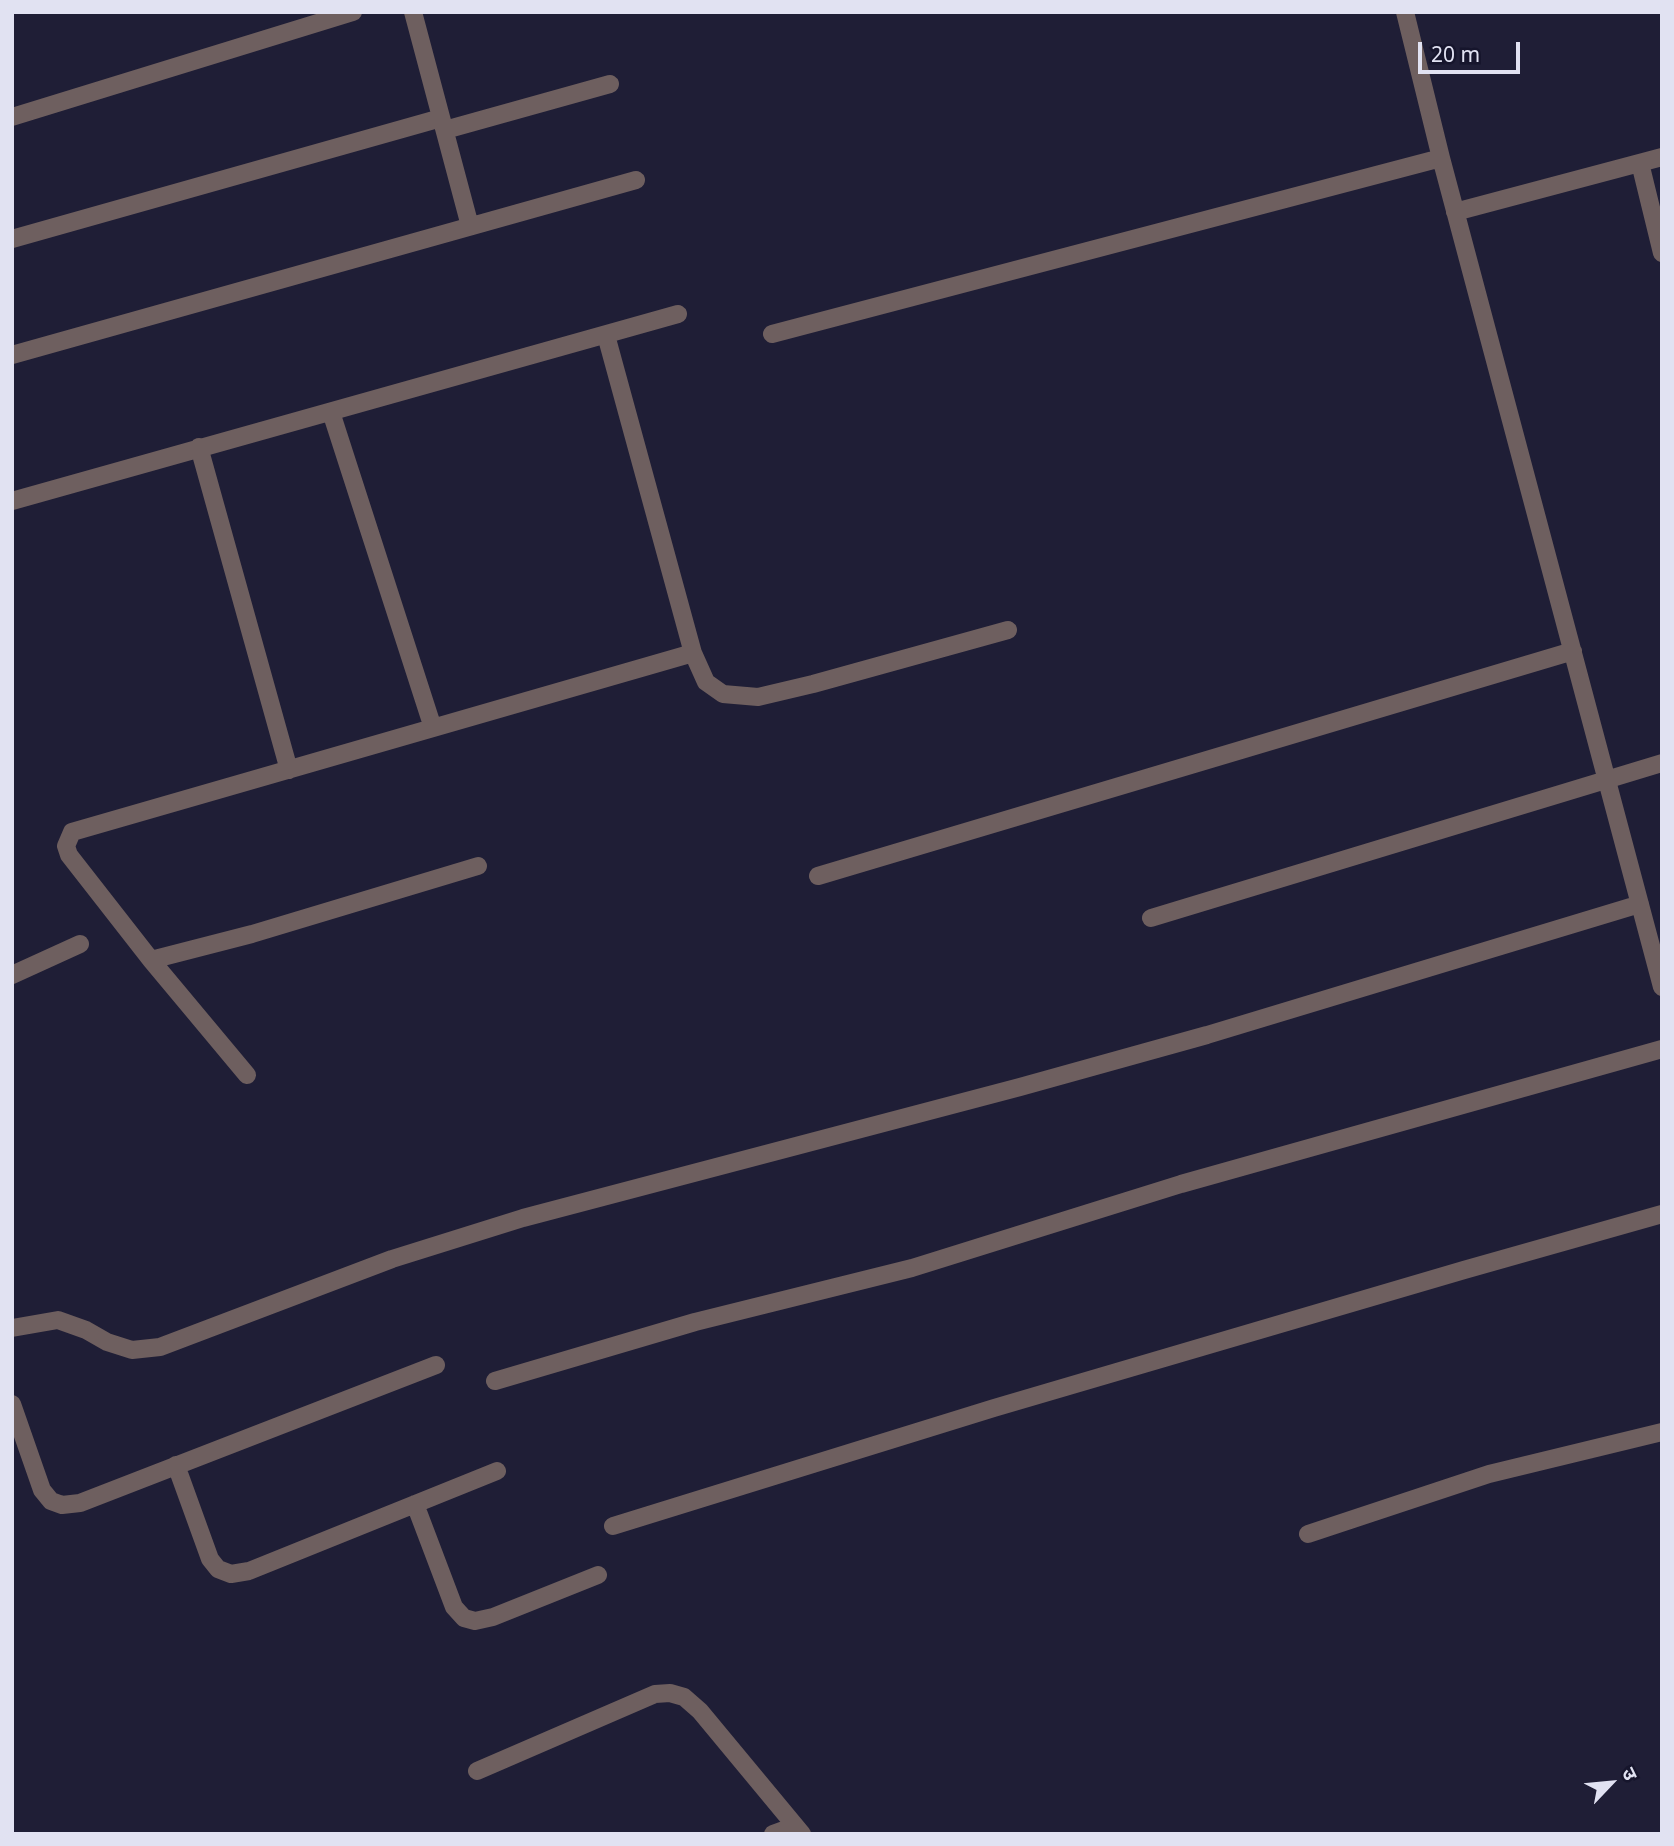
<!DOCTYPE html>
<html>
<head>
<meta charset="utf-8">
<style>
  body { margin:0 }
  #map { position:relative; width:1674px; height:1846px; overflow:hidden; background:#1f1e36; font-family:"Noto Sans","Noto Sans Devanagari",sans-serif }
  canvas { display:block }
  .frame { position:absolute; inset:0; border:14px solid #e1e2f2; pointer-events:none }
  .north { position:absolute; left:1576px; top:1748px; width:70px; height:70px; -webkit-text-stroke:5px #16152c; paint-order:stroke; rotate:64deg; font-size:19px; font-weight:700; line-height:28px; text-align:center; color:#e1e2f2 }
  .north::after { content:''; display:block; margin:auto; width:24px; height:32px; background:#e1e2f2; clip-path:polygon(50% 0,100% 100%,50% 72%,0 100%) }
  .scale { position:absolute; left:1418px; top:42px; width:102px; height:32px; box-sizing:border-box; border:4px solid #e1e2f2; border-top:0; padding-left:9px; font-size:21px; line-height:24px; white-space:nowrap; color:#e1e2f2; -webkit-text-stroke:5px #16152c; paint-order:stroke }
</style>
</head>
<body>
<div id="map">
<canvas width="1674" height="1846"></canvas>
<div class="frame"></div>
<div class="north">उ</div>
<div class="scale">20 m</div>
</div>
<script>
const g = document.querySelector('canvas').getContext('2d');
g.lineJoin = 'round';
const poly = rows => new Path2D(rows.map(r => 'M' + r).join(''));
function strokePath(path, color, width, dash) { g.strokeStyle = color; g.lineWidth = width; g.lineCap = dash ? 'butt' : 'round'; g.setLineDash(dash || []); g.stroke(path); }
const street = poly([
  [413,12,470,226],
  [1405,12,1441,158,1662,987],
  [12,117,353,12],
  [445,130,610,84],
  [1640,163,1662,253],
  [1455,212,1662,157],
  [12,239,441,118],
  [772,334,1441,158],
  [606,335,693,653,706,682,723,694,758,697,813,684,1008,630],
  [12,355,636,180],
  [331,412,433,728],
  [199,447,289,770],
  [12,501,678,314],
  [818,876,1573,651],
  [1151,918,1662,763],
  [151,960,252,934,478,866],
  [12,975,80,944],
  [247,1075,151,960,69,855,66,846,72,832,693,653],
  [12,1328,58,1320,86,1330,107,1342,132,1350,160,1347,392,1259,523,1218,1020,1087,1207,1035,1640,904],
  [495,1381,695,1322,912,1268,1181,1184,1662,1049],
  [12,1404,42,1490,51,1501,62,1505,80,1503,436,1365],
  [176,1465,210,1559,218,1569,231,1574,249,1571,497,1471],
  [415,1504,454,1607,464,1618,475,1621,493,1617,598,1575],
  [613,1526,994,1408,1464,1270,1662,1214],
  [1308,1534,1489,1474,1662,1432],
  [477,1771,655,1694,670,1693,684,1697,700,1711,802,1834],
  [773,1834,795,1826]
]);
strokePath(street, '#6e5f5f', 18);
</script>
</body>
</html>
